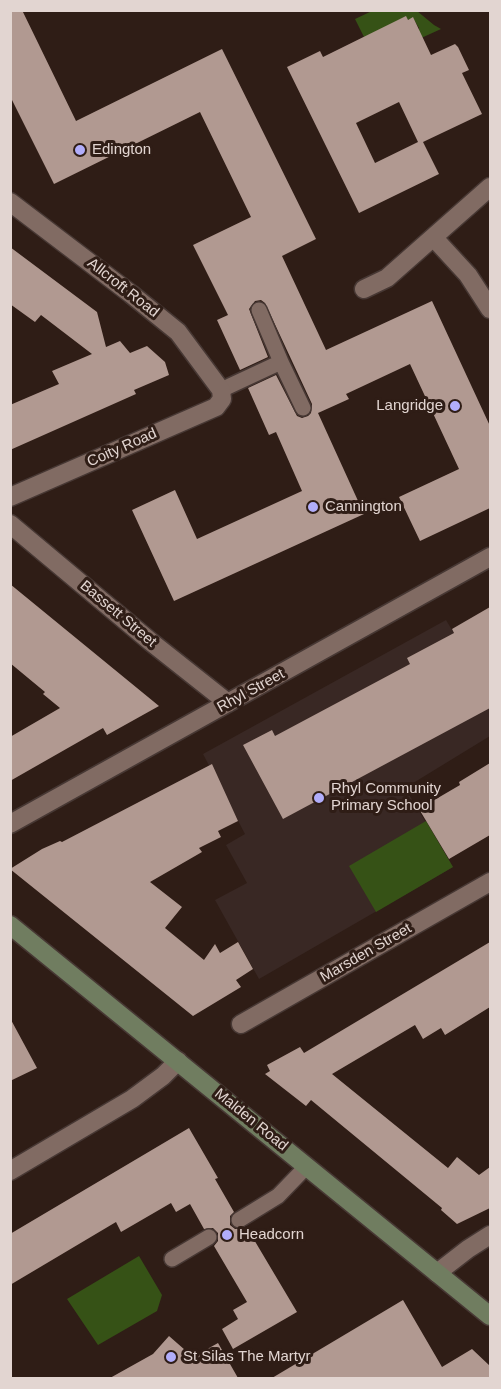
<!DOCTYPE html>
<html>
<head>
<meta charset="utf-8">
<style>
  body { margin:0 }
  #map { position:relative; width:501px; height:1389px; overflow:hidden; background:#2f1d16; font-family:Helvetica,sans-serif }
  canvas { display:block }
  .frame { position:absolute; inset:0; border:12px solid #e2d5d1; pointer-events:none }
</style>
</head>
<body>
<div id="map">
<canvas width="501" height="1389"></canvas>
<div class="frame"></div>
</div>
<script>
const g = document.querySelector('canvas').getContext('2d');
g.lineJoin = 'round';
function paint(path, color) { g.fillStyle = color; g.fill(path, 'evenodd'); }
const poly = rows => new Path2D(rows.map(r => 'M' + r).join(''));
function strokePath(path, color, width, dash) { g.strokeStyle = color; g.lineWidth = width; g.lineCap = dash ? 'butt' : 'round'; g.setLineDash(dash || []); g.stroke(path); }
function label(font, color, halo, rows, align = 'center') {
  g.font = font + ' Helvetica,sans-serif'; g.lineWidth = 6; g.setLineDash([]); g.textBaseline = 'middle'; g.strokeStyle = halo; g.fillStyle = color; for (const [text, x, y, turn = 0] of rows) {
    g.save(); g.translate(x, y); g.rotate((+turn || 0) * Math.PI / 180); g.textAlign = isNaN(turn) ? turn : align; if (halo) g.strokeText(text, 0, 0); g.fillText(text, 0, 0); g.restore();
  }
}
const education = poly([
  [446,620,490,693,490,736,405,788,453,867,259,979,215,900,247,883,226,845,245,834,203,754]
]);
const green = poly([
  [372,11,417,11,434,25,441,29,419,39,419,28,413,18,364,37,355,19],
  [426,821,453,867,376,912,349,866],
  [139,1256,162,1295,157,1311,98,1345,67,1299]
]);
const building = poly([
  [10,10,22,10,76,121,222,49,316,239,282,256,326,350,432,301,490,426,490,508,420,541,399,497,459,469,410,364,346,394,349,399,318,413,364,514,174,601,132,510,175,490,197,539,302,491,276,432,269,435,248,388,276,375,297,416,302,418,308,416,311,413,312,404,265,303,261,300,255,301,249,309,268,357,240,370,217,320,228,315,193,245,251,217,200,112,54,184,10,96],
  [406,16,408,20,413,17,431,55,455,44,458,47,469,70,462,73,482,114,423,142,439,174,359,213,287,67,320,51,323,57],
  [399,102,418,142,375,163,356,123],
  [10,247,97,312,106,347,120,341,130,353,147,346,165,362,169,375,134,390,136,394,10,450,10,405,59,384,52,371,92,354,41,315,35,322,10,304],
  [10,584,159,706,107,735,103,728,10,781,10,737,60,708,43,694,45,692,10,663],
  [490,607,490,708,283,819,243,745,272,730,275,736,410,664,407,658,454,633,452,629],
  [490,763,490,835,449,859,419,809,460,785,459,782],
  [212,764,238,821,218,831,221,837,199,848,202,852,150,882,182,907,165,928,204,960,215,944,220,953,238,942,253,969,236,980,241,987,193,1016,10,869,42,849,60,841,62,842],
  [490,942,490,1007,445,1035,441,1028,423,1039,415,1025,332,1074,448,1168,457,1157,479,1175,490,1167,490,1208,457,1224,441,1210,442,1208,311,1100,306,1106,265,1074,270,1071,267,1065,300,1047,304,1053],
  [10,1018,37,1068,10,1081],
  [189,1128,218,1178,215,1179,234,1212,230,1216,230,1225,235,1229,244,1228,250,1239,253,1238,297,1312,233,1349,222,1329,238,1319,233,1310,247,1302,214,1246,218,1241,218,1233,213,1228,204,1229,190,1204,176,1212,171,1203,121,1232,116,1222,10,1285,10,1234],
  [403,1300,442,1367,472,1349,490,1366,490,1378,272,1378],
  [169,1336,193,1357,218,1343,238,1378,110,1378,153,1354]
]);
const lane = poly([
  [281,362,303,408],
  [221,390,281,362,259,310],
  [239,1220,278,1196,307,1166],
  [172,1259,209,1237]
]);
const street = poly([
  [10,202,131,294,178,332,221,390,222,399,216,407,10,497],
  [434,238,468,275,490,309],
  [364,289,387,278,490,187],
  [10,524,151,642,228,703],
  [10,824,490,557],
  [241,1024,490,882],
  [10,1171,132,1099,163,1076,178,1061],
  [437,1273,468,1249,490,1235]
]);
const secondary = poly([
  [10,925,490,1316]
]);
const markers = [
  [80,150,6,"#b1adfa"],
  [455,406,6,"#b1adfa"],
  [313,507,6,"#b1adfa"],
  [319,798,6,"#b1adfa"],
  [227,1235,6,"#b1adfa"],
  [171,1357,6,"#b1adfa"]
];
const poiNames = [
  ["Edington",92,150],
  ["Langridge",443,406,"right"],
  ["Cannington",325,507],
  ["Rhyl Community",331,789],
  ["Primary School",331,806],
  ["Headcorn",239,1235],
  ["St Silas The Martyr",183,1357]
];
const streetNames = [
  ["Allcroft Road",123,288,38],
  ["Coity Road",122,448,-24],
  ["Bassett Street",118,614,40],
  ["Rhyl Street",251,691,-29],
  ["Marsden Street",366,953,-30],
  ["Malden Road",251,1120,39]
];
paint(education, '#392824');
paint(green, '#365216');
paint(building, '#b19991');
strokePath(lane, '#473834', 18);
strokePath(street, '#473834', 21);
strokePath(secondary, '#473834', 21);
strokePath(lane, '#816b63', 15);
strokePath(street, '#816b63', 18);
strokePath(secondary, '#707d60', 18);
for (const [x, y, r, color] of markers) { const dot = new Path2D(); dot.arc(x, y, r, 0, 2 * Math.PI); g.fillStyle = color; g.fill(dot); strokePath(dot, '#2f1d16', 2); }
label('15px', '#e2d5d1', '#2f1d16', poiNames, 'left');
label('15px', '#e2d5d1', '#2f1d16', streetNames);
</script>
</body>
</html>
